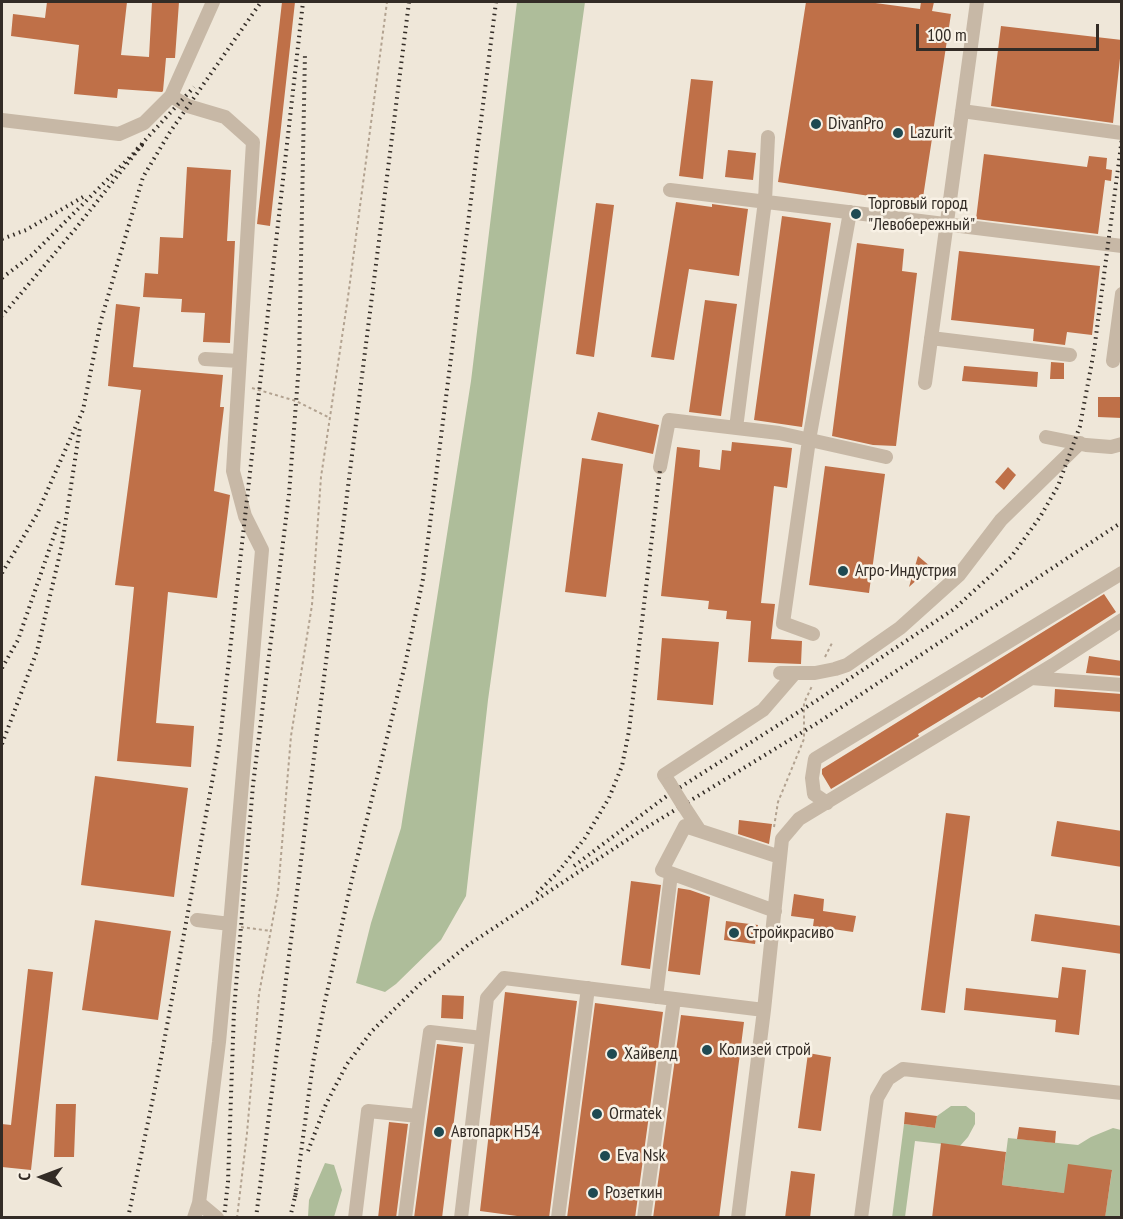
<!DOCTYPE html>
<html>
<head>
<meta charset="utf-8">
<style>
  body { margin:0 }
  #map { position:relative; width:1123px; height:1219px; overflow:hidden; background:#efe7d9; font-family:"PT Sans Narrow",sans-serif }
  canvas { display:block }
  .frame { position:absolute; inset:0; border:3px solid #332c26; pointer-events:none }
  .north { position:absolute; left:12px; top:1147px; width:60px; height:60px; -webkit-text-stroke:4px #f8f1e5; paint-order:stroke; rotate:271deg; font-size:16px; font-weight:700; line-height:24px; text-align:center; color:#332c26 }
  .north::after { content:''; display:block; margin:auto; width:21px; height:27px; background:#332c26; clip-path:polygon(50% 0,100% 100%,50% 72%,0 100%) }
  .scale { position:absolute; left:916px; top:24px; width:183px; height:27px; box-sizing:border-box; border:3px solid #332c26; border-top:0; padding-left:8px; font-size:18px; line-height:21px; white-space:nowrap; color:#332c26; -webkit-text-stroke:4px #f8f1e5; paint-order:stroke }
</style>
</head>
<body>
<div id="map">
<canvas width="1123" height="1219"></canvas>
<div class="frame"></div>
<div class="north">С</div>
<div class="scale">100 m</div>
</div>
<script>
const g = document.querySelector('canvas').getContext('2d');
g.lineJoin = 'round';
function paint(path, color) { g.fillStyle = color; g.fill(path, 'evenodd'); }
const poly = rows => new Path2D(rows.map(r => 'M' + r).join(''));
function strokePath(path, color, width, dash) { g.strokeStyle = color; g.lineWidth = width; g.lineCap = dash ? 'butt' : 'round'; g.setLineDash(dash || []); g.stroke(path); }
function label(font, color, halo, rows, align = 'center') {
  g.font = font + ' "PT Sans Narrow",sans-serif'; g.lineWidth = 5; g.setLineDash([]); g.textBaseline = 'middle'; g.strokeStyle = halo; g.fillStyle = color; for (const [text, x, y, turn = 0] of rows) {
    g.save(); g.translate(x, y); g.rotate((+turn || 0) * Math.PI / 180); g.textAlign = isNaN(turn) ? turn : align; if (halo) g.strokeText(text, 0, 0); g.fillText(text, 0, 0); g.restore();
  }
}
const green = poly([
  [517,2,585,2,488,700,466,896,441,940,396,984,385,992,356,983,371,923,401,828,471,381],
  [951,1106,966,1106,975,1113,975,1124,968,1137,960,1146,915,1141,905,1217,892,1218,904,1124,935,1128,937,1116],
  [1113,1128,1121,1130,1121,1217,1105,1217,1112,1171,1064,1193,1002,1185,1008,1138,1078,1145,1091,1137],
  [325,1163,334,1165,342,1190,334,1217,308,1217,309,1200]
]);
const building = poly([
  [47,2,127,2,121,55,149,57,152,2,179,2,175,58,166,58,163,91,162,92,118,89,117,98,74,94,79,45,11,36,13,14,45,18],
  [282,2,295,2,270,226,257,224],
  [806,2,868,2,920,9,921,2,934,2,932,11,951,14,922,204,778,182],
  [1001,26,1122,40,1113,123,991,106],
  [691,79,713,81,703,179,679,176],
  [728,150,756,153,753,180,725,177],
  [984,154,1087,167,1089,156,1107,158,1106,169,1112,170,1111,181,1105,180,1098,234,976,219],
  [187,167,231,170,227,241,235,241,230,343,203,342,205,313,181,312,182,299,143,297,145,273,158,274,160,237,183,238],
  [676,202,712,207,712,204,748,209,739,276,689,269,674,360,651,357],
  [596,203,614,205,594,357,576,354],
  [782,216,831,223,802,427,754,420],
  [857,243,904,249,902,271,917,273,896,446,873,445,832,436],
  [959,251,1100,266,1092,335,1067,332,1065,345,1033,341,1034,329,951,320],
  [705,300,737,304,721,416,689,412],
  [116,304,140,307,133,367,223,375,220,407,224,407,214,491,230,495,217,598,168,592,156,723,194,726,191,767,117,761,134,587,115,585,141,390,108,386],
  [1051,362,1064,363,1064,379,1050,379],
  [964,366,1038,372,1037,387,962,381],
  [1098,397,1122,397,1122,418,1098,417],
  [598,412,659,425,653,454,591,440],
  [732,442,792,448,787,488,774,486,761,603,775,604,771,639,802,641,801,664,748,662,751,621,726,619,727,611,708,609,709,601,661,596,677,447,700,450,699,467,720,470,722,450,731,451],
  [582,458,623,464,606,597,565,592],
  [825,466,885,474,869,593,809,585],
  [1008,467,1016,475,1004,490,995,482],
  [918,556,931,567,909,587],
  [1104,594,1116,612,982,698,979,697,918,734,919,736,831,789,822,774,822,769],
  [662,638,719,642,713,705,657,700],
  [1089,656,1122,661,1122,676,1086,673],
  [1055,689,1122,694,1122,712,1054,707],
  [95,776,188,788,174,897,81,885],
  [946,813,970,816,945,1013,921,1010],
  [739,820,772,824,769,844,738,834],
  [1057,821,1122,831,1122,867,1051,856],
  [631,881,661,885,650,969,621,965],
  [678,888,690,890,710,897,700,975,668,971],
  [794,894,824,899,823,911,856,916,853,932,813,926,814,919,791,916],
  [1035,914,1122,926,1122,954,1031,941],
  [95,920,171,931,158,1020,82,1010],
  [726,921,758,925,755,944,724,940],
  [1062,967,1086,970,1079,1035,1055,1032,1056,1020,964,1010,966,988,1058,998],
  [28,969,53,972,31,1170,2,1167,2,1124,11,1125],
  [505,992,577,1001,549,1218,532,1218,480,1211],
  [442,995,464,996,463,1019,441,1018],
  [595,1003,663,1012,635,1218,567,1218],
  [681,1015,744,1022,719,1218,653,1218],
  [437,1044,463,1047,442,1218,414,1218],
  [808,1053,831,1057,821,1131,798,1128],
  [56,1104,76,1104,74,1157,54,1157],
  [905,1112,937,1116,935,1128,904,1124],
  [389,1122,408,1124,396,1218,378,1218],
  [1019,1127,1056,1131,1055,1143,1017,1139],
  [941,1143,1006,1152,1002,1185,1064,1193,1068,1164,1112,1170,1105,1218,932,1218],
  [791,1171,815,1174,810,1218,785,1218]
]);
const path = poly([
  [252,388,296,401,330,418],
  [825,657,832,643],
  [774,827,778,802,804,739,804,703,812,686],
  [241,927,271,931],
  [237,1218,247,1133,259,994,278,892,291,736,312,605,321,477,348,297,387,2]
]);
const minor = poly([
  [171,96,188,106,225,117,253,142,233,471,245,516,262,550,230,924,197,920],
  [962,111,1122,133],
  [2,120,119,134,144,123,171,96,213,2],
  [670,190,1122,246],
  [931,338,1070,355],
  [205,359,239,361],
  [1113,361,1122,294],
  [925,383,977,2],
  [736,428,765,201,768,137],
  [1046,437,1086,445,1111,447,1122,444],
  [660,467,669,420,779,433,886,457],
  [813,634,783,623,809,440,850,212],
  [780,673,815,673,835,669,847,665,900,628,959,575,1001,520,1080,443],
  [1031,678,1122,685],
  [670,784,664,775,763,710,795,673],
  [827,803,814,794,812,778,815,759,1122,573],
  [683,805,700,831],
  [775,911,662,870,685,826,780,857],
  [656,997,671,874],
  [418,1116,430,1032,482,1038],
  [199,1203,217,1218],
  [194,1218,199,1203,219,1042,230,924],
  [355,1218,368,1111,418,1116,405,1218],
  [461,1218,487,998,504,978,764,1010],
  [558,1218,588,988],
  [644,1218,674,999],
  [738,1218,764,1010,782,839,799,819,1053,665,1122,620],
  [861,1218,877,1098,888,1079,903,1069,1122,1093]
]);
const rail = poly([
  [137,149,194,87],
  [2,239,26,230,83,197],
  [2,278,32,255,142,145,76,228,2,316],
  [2,573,37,514,83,410,101,320,143,177,170,132,261,2],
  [2,668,18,640,59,521],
  [2,744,37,651,62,545,80,427],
  [574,866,668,795,819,699,954,609,1011,557,1040,517,1058,486,1080,426,1094,351,1122,138],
  [537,893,558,872,585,838,609,798,622,766,629,731,660,470],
  [308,1151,326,1104,347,1064,372,1031,420,984,468,945,639,832,819,722,1122,522],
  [295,1197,313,1063,324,1006,352,879,405,665,423,579,496,2],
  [128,1218,159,1069,220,739,303,2],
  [224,1218,228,1182,234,1010,253,785,289,494,299,364,305,52],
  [256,1218,409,2],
  [290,1218,297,1188]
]);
const minorBridge = poly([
  [670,784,683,805]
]);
const markers = [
  [816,124,6,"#1f4a52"],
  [898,133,6,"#1f4a52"],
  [856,214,6,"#1f4a52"],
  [843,571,6,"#1f4a52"],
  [734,933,6,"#1f4a52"],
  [707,1050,6,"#1f4a52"],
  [612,1054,6,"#1f4a52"],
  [597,1114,6,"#1f4a52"],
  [439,1132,6,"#1f4a52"],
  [605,1156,6,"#1f4a52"],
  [593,1193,6,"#1f4a52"]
];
const poiNames = [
  ["DivanPro",828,124],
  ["Lazurit",910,133],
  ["Торговый город",868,204],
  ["\"Левобережный\"",868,225],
  ["Агро-Индустрия",855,571],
  ["Стройкрасиво",746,933],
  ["Колизей строй",719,1050],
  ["Хайвелд",624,1054],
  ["Ormatek",609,1114],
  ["Автопарк Н54",451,1132],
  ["Eva Nsk",617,1156],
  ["Розеткин",605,1193]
];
paint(green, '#aebd9a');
paint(building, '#bf7048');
strokePath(path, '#b2a290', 2, [3, 3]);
strokePath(minor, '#c7b8a6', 14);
strokePath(rail, '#332c26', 4, [1.5, 4.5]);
strokePath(minorBridge, '#c7b8a6', 14);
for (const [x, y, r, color] of markers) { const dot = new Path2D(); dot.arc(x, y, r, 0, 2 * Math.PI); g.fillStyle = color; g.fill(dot); strokePath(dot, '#f8f1e5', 2); }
label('18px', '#332c26', '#f8f1e5', poiNames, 'left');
</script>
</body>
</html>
